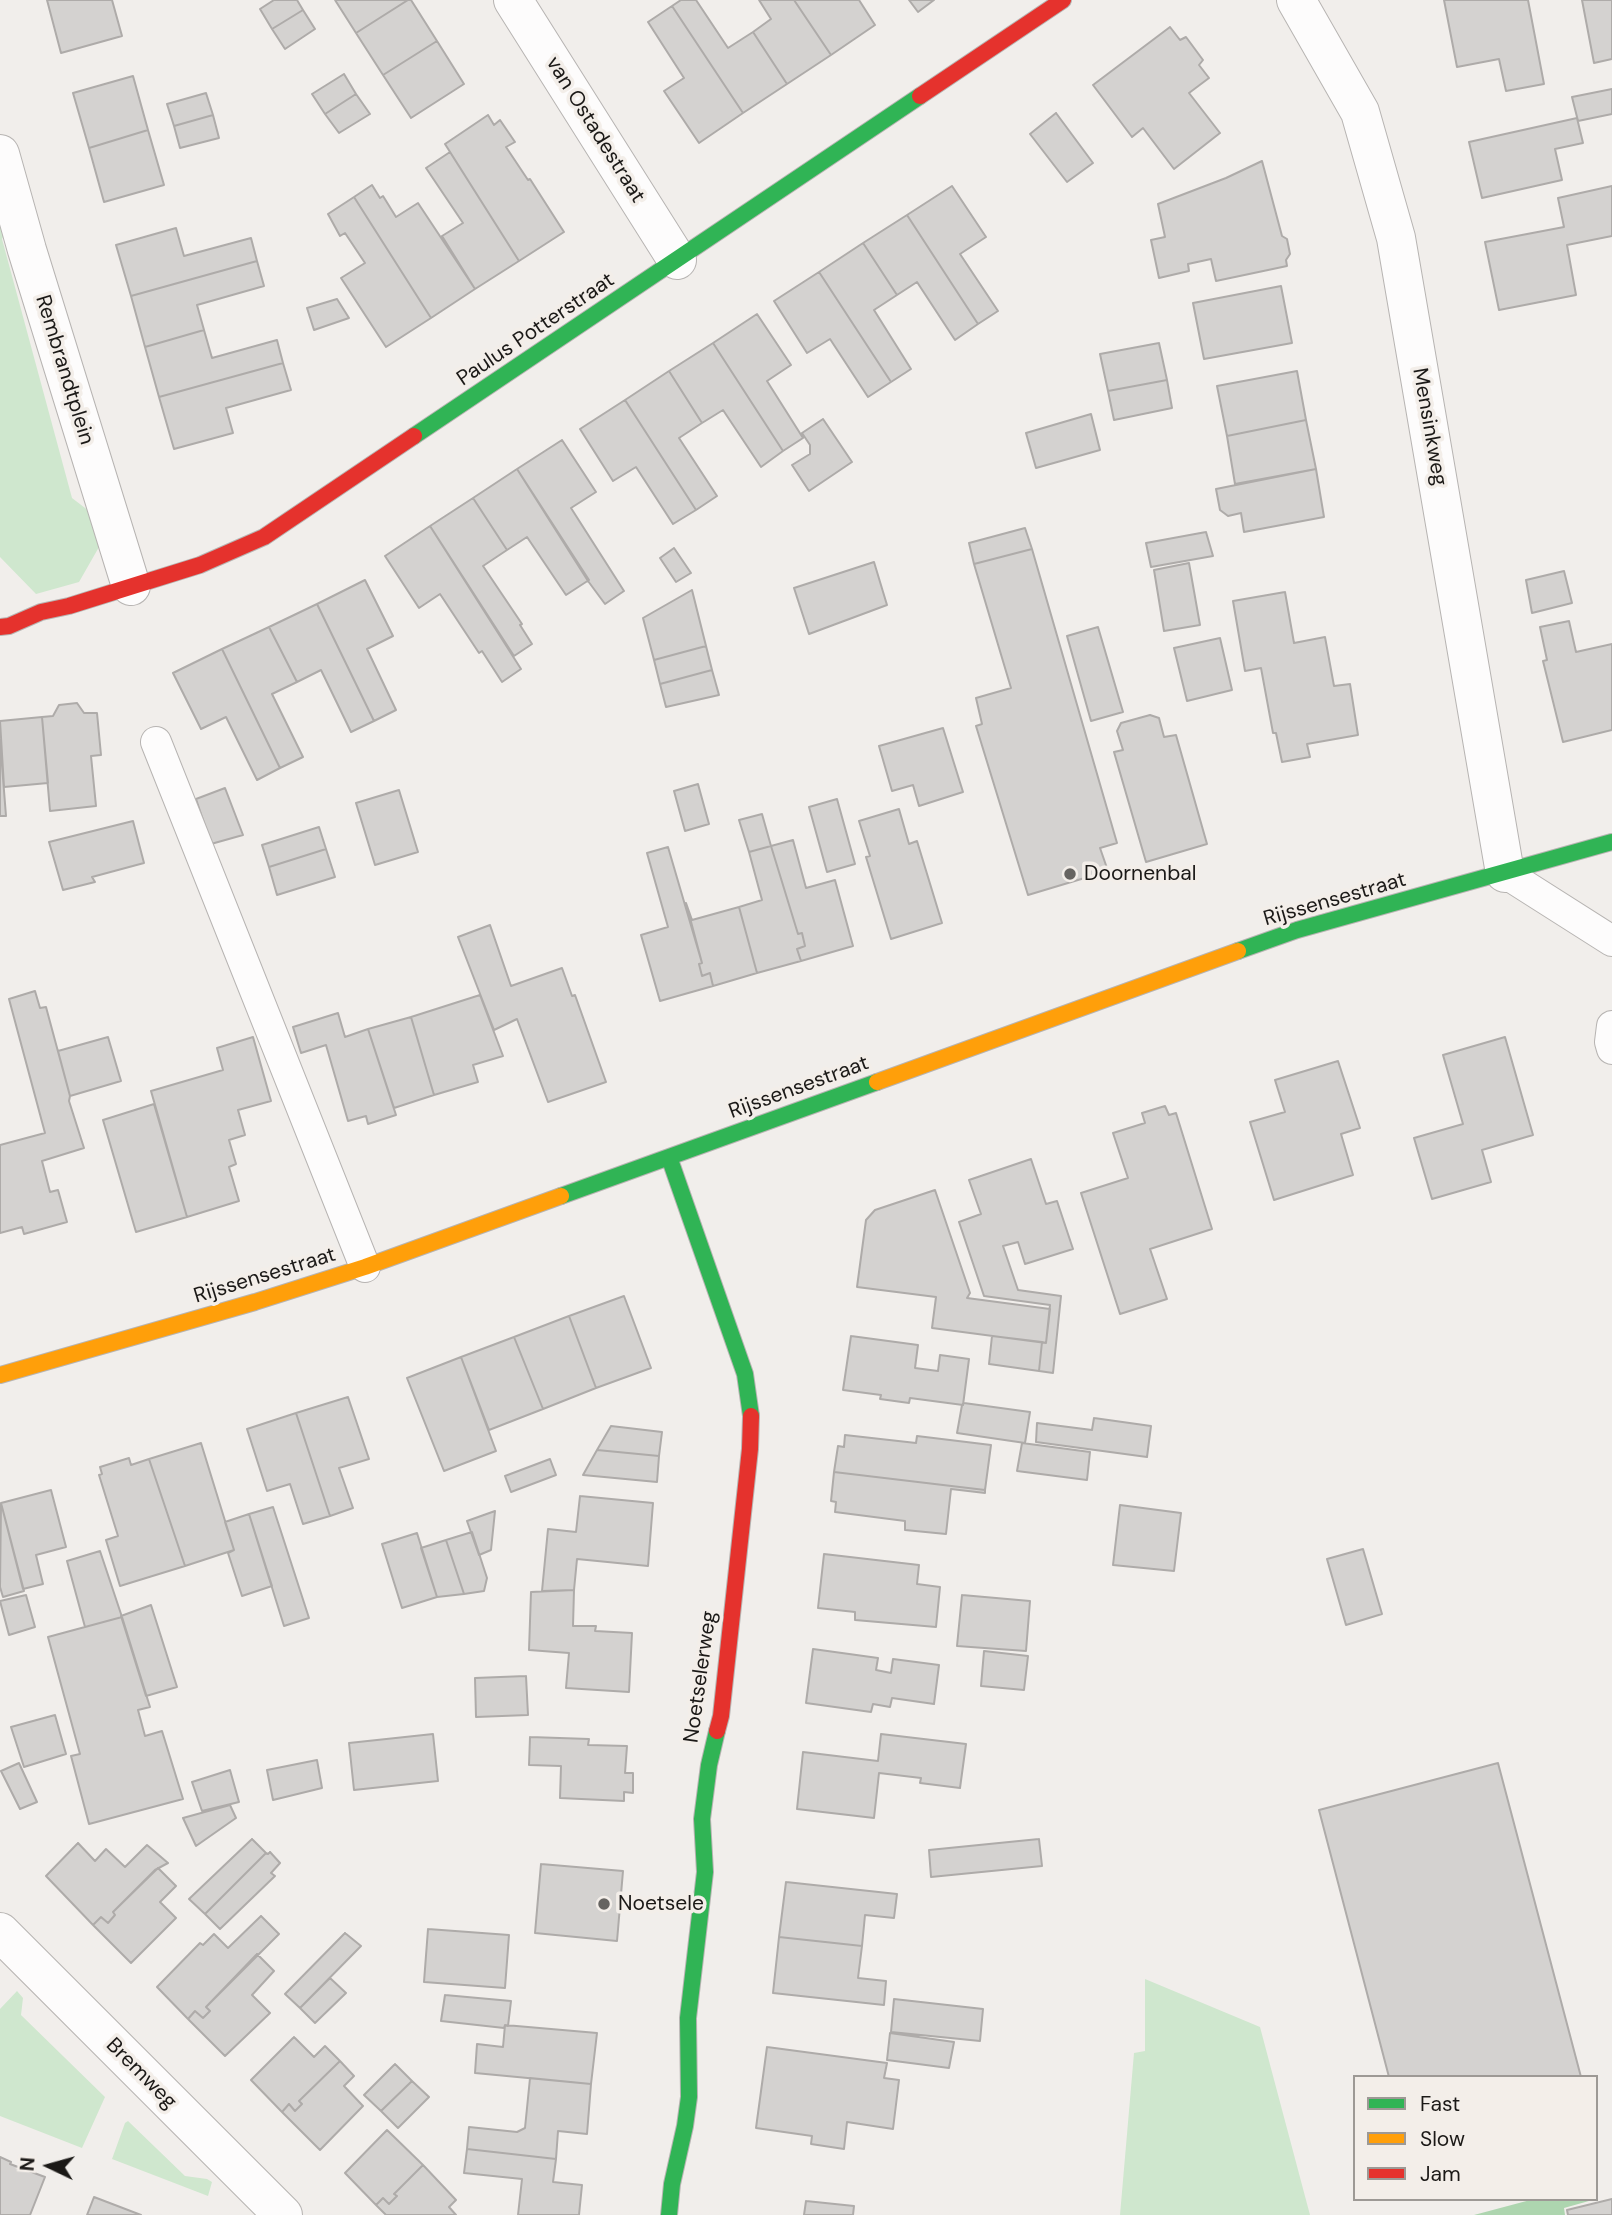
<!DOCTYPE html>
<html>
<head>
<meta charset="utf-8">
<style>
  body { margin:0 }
  #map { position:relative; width:1612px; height:2215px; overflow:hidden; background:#f1eeeb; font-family:"DM Sans",sans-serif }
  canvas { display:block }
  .legend { position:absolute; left:1353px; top:2075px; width:245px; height:126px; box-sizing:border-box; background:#f3eee9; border:2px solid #9d9995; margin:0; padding:9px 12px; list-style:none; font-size:21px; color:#1b1917 }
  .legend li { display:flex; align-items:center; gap:14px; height:35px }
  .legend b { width:35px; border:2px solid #9d9995 }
  .north { position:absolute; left:14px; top:2131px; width:70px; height:70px; -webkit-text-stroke:5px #f3eee9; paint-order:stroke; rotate:275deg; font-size:19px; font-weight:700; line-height:28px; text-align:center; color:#1b1917 }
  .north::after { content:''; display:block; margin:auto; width:24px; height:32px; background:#1b1917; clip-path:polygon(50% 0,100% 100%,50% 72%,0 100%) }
</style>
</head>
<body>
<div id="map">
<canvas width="1612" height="2215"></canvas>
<ul class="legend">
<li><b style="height:9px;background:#30b455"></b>Fast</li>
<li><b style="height:9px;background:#ff9f0a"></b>Slow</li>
<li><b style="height:9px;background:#e5322d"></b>Jam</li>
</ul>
<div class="north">N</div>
</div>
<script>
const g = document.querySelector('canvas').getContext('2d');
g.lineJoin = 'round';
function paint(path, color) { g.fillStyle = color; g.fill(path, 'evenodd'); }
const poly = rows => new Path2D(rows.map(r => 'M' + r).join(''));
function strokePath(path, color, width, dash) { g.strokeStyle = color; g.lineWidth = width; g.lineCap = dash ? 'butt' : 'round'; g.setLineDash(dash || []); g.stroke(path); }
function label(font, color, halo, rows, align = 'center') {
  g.font = font + ' "DM Sans",sans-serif'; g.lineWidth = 7; g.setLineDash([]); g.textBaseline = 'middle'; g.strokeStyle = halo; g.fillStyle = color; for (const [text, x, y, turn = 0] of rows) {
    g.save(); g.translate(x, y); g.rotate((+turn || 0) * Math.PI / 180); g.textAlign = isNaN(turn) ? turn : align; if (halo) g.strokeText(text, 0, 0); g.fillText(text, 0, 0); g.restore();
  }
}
const green = poly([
  [0,201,9,225,2,239,72,498,89,511,99,547,79,582,36,594,0,557],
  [1145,1979,1260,2027,1310,2215,1120,2215,1134,2053,1145,2051],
  [17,1991,23,1998,21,2015,105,2097,82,2148,0,2116,0,2009],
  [128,2121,185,2176,207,2179,212,2182,208,2196,112,2159,125,2123]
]);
const forest = poly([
  [1534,2199,1596,2199,1564,2208,1565,2215,1474,2215]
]);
const building = poly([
  [47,0,112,0,122,36,61,53,47,0],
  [274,0,297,0,303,10,272,29,260,9,274,0],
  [335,0,408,0,356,33,335,0],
  [408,0,411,0,437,41,383,75,356,33,408,0],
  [681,0,696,0,728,48,753,32,787,84,743,113,672,6,681,0],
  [759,0,794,0,831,55,787,84,753,32,771,19,759,0],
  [794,0,859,0,875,25,831,55,794,0],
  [909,0,934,0,918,12,909,0],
  [1444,0,1528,0,1544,84,1506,91,1499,59,1457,67,1444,0],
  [1582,0,1612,0,1612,59,1594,63,1582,0],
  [672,6,743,113,699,143,664,91,684,78,648,22,672,6],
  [303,10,315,29,285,49,272,29,303,10],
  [1170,27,1180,40,1186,37,1203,60,1199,65,1209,78,1189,93,1220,133,1174,169,1143,128,1132,137,1093,85,1170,27],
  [437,41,464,84,411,118,383,75,437,41],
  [344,74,356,94,325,114,312,94,344,74],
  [133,76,148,130,89,148,73,93,133,76],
  [1612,89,1612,114,1578,121,1572,97,1612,89],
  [206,93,213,115,174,126,167,104,206,93],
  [356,94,370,114,339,133,325,114,356,94],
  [1056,113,1093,163,1067,182,1030,134,1056,113],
  [213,115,219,138,180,148,174,126,213,115],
  [488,115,494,125,500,120,515,142,506,147,528,180,530,179,564,232,519,261,445,144,488,115],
  [1577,118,1583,143,1555,149,1562,180,1482,198,1469,142,1577,118],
  [148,130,164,185,104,202,89,148,148,130],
  [450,152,519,261,475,289,442,236,463,223,426,168,450,152],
  [1262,161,1282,236,1287,239,1290,254,1286,260,1287,266,1216,281,1211,259,1188,264,1189,271,1159,278,1151,240,1165,237,1158,204,1226,178,1262,161],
  [372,185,380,198,383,196,396,217,418,203,475,289,431,318,354,197,372,185],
  [952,186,986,237,960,254,998,311,978,324,907,215,952,186],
  [1612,186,1612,236,1567,245,1576,295,1499,310,1485,242,1564,227,1558,198,1612,186],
  [354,197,431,318,386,347,341,278,365,263,345,233,340,236,328,214,354,197],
  [907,215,978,324,955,340,917,282,897,295,863,243,907,215],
  [176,228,184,256,251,238,257,261,131,296,116,245,176,228],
  [863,243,897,295,874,310,911,369,891,382,819,272,863,243],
  [257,261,264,286,197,305,204,330,145,347,131,296,257,261],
  [819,272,891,382,868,397,830,339,807,353,774,301,819,272],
  [1281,286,1292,343,1204,359,1193,303,1281,286],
  [337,299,349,318,314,330,307,308,337,299],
  [757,314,791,365,767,381,803,438,783,451,713,343,757,314],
  [204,330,212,358,277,340,283,363,159,397,145,347,204,330],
  [713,343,783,451,761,467,723,410,702,423,669,371,713,343],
  [1159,343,1167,380,1108,391,1100,354,1159,343],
  [283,363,291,390,226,408,233,433,174,449,159,397,283,363],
  [669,371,702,423,679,438,717,496,696,510,625,400,669,371],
  [1297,371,1306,420,1227,436,1217,386,1297,371],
  [1167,380,1172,408,1114,420,1108,391,1167,380],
  [625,400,696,510,673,524,636,467,613,481,580,429,625,400],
  [1091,414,1100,450,1036,468,1026,433,1091,414],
  [823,419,852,462,809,491,792,465,810,454,810,445,802,433,823,419],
  [1306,420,1316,469,1235,484,1227,436,1306,420],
  [562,440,596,492,571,508,624,591,605,604,588,581,517,469,562,440],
  [517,469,589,580,566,595,527,537,507,550,473,498,517,469],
  [1316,469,1324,517,1244,532,1241,513,1228,516,1220,510,1216,489,1316,469],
  [473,498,507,550,483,566,522,624,520,625,532,644,514,656,430,526,473,498],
  [430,526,521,669,502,682,482,651,479,653,440,594,419,608,385,556,430,526],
  [1025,528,1032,549,974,564,969,543,1025,528],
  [1206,532,1213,556,1151,567,1146,543,1206,532],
  [674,548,691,573,676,582,660,558,674,548],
  [1032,549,1117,843,1100,848,1108,871,1028,895,976,726,982,724,976,698,1011,688,974,564,1032,549],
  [874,562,887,605,809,634,794,588,874,562],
  [1189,563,1200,625,1164,631,1154,570,1189,563],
  [1564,571,1572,603,1532,613,1526,580,1564,571],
  [365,580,393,636,367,649,396,710,374,721,317,604,365,580],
  [692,590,706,646,654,660,643,618,692,590],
  [1285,592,1294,643,1325,637,1334,686,1350,684,1358,735,1307,744,1310,757,1282,762,1276,733,1273,733,1261,668,1245,671,1233,601,1285,592],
  [317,604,374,721,351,732,321,670,297,682,269,627,317,604],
  [1569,621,1576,652,1612,644,1612,730,1563,742,1543,661,1547,660,1540,627,1569,621],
  [269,627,297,682,272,694,303,757,280,768,222,649,269,627],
  [1098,627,1123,712,1091,721,1067,636,1098,627],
  [1220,638,1232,690,1187,701,1174,648,1220,638],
  [706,646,712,670,660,684,654,660,706,646],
  [222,649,280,768,257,780,226,717,201,729,173,673,222,649],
  [712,670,719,695,666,707,660,684,712,670],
  [77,703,84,713,97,713,101,755,91,756,96,806,50,811,42,717,53,716,59,705,77,703],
  [1150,715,1159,718,1164,737,1176,735,1207,844,1146,862,1114,752,1123,750,1117,731,1121,723,1150,715],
  [42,717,48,783,4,787,0,721,42,717],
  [943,728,963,792,919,806,913,785,892,791,879,746,943,728],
  [0,740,6,816,0,816,0,740],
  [698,784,709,824,685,831,674,791,698,784],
  [225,788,243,835,211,844,196,799,225,788],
  [399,790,418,852,375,865,356,803,399,790],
  [837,799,855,864,827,872,809,807,837,799],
  [899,809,909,844,917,841,942,923,891,939,866,857,870,856,859,821,899,809],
  [762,814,771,846,749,852,739,820,762,814],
  [133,821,144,863,92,877,95,882,63,890,49,842,133,821],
  [319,827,326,849,269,867,262,845,319,827],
  [793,840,806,888,835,880,853,946,801,961,797,949,805,946,802,933,798,934,771,846,793,840],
  [771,846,798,934,802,933,805,946,797,949,801,961,757,973,739,907,762,900,749,852,771,846],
  [668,847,702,963,699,964,702,976,710,973,713,986,660,1001,641,935,668,927,647,853,668,847],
  [326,849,335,877,277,895,269,867,326,849],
  [686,903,692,920,739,907,757,973,713,986,710,973,702,976,699,964,702,963,686,903],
  [490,925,511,986,562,968,572,996,575,995,606,1082,548,1102,517,1019,494,1030,458,937,490,925],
  [35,991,40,1008,46,1007,70,1096,69,1101,84,1148,42,1161,50,1192,58,1190,67,1222,24,1234,22,1227,0,1233,0,1145,45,1133,9,999,35,991],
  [480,995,503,1056,473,1065,478,1082,434,1095,411,1017,480,995],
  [338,1013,345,1037,368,1029,396,1115,368,1124,366,1116,348,1121,326,1045,301,1053,293,1027,338,1013],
  [411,1017,434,1095,394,1108,368,1029,411,1017],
  [108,1037,121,1081,70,1096,58,1051,108,1037],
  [253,1037,271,1101,238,1110,245,1135,229,1140,236,1164,229,1167,239,1201,187,1217,151,1091,223,1070,217,1048,253,1037],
  [1505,1037,1533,1135,1482,1150,1491,1182,1432,1199,1414,1138,1463,1124,1443,1055,1505,1037],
  [1338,1061,1360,1128,1341,1134,1353,1175,1274,1200,1250,1122,1285,1112,1275,1080,1338,1061],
  [154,1104,187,1217,136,1232,103,1120,154,1104],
  [1165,1106,1169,1115,1176,1113,1212,1229,1150,1249,1167,1299,1120,1314,1081,1193,1128,1178,1113,1133,1145,1123,1142,1113,1165,1106],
  [1031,1159,1046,1204,1057,1201,1073,1249,1025,1264,1018,1242,1003,1246,1018,1290,1061,1296,1053,1373,1039,1371,1042,1342,1046,1343,1050,1305,984,1296,959,1222,981,1214,969,1180,1031,1159],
  [935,1190,970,1293,967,1298,1050,1309,1046,1343,932,1328,936,1297,857,1287,866,1220,875,1210,935,1190],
  [624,1296,651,1368,596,1388,569,1316,624,1296],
  [569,1316,596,1388,543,1409,514,1337,569,1316],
  [851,1336,918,1345,915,1368,938,1371,940,1355,969,1359,963,1405,910,1398,909,1403,880,1399,881,1395,843,1390,851,1336],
  [992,1336,1042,1342,1039,1371,989,1364,992,1336],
  [514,1337,543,1409,489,1430,461,1357,514,1337],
  [461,1357,496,1451,444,1471,407,1378,461,1357],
  [348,1397,369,1459,339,1468,353,1508,330,1516,296,1413,348,1397],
  [964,1403,1030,1412,1025,1443,957,1433,962,1405,964,1403],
  [296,1413,330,1516,303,1524,290,1484,267,1491,247,1429,296,1413],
  [1094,1418,1151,1426,1147,1457,1036,1442,1037,1423,1092,1430,1094,1418],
  [611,1426,662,1432,659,1456,597,1450,611,1426],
  [845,1435,916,1443,917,1436,991,1445,985,1490,834,1472,838,1446,844,1447,845,1435],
  [201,1443,234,1550,185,1566,149,1459,201,1443],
  [1022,1443,1090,1452,1087,1480,1017,1471,1022,1443],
  [597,1450,659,1456,657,1482,583,1475,597,1450],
  [129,1458,131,1465,149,1459,185,1566,120,1586,106,1540,118,1536,99,1475,102,1474,100,1467,129,1458],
  [550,1459,556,1475,511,1492,505,1476,550,1459],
  [834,1472,985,1490,985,1493,951,1489,946,1534,905,1530,905,1521,835,1512,836,1502,831,1501,834,1472],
  [51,1490,66,1547,36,1555,43,1584,23,1589,1,1503,51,1490],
  [580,1496,653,1503,648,1566,577,1559,574,1590,542,1591,548,1529,576,1532,580,1496],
  [1,1503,24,1591,3,1597,0,1587,1,1503],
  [1120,1505,1181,1513,1174,1571,1113,1565,1120,1505],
  [273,1507,309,1618,284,1626,249,1514,273,1507],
  [495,1511,491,1550,479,1555,467,1521,495,1511],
  [249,1514,272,1586,242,1596,228,1553,234,1550,225,1522,249,1514],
  [472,1532,487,1578,484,1591,464,1594,446,1540,472,1532],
  [417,1533,437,1597,402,1608,382,1544,417,1533],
  [446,1540,464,1594,437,1597,421,1548,446,1540],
  [1363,1549,1382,1614,1346,1625,1327,1559,1363,1549],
  [100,1551,122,1617,85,1627,67,1561,100,1551],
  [824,1554,919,1565,917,1584,940,1587,936,1627,855,1620,855,1612,818,1608,824,1554],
  [574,1590,573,1626,596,1626,595,1631,632,1633,629,1692,566,1688,569,1653,529,1650,531,1592,574,1590],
  [26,1595,35,1627,9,1635,0,1601,26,1595],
  [962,1595,1030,1601,1026,1651,957,1646,962,1595],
  [151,1605,177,1687,146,1696,121,1616,151,1605],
  [122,1617,150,1707,138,1710,145,1736,162,1731,183,1799,89,1824,71,1756,80,1754,48,1637,122,1617],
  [813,1649,878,1658,876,1670,891,1673,893,1659,939,1665,934,1704,892,1698,890,1707,873,1704,871,1712,806,1703,813,1649],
  [984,1651,1028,1656,1024,1690,981,1686,984,1651],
  [526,1676,528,1715,476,1717,475,1678,526,1676],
  [55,1715,66,1754,24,1767,11,1727,55,1715],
  [433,1734,438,1781,354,1790,349,1743,433,1734],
  [881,1734,966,1744,960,1788,920,1783,921,1778,879,1773,874,1818,797,1809,803,1752,878,1761,881,1734],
  [530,1737,589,1739,588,1745,627,1746,625,1773,633,1773,633,1793,624,1792,624,1801,560,1798,561,1766,529,1765,530,1737],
  [317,1760,322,1788,273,1800,267,1770,317,1760],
  [19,1763,37,1802,20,1809,1,1771,19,1763],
  [1498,1763,1581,2077,1389,2077,1319,1810,1498,1763],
  [230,1770,239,1802,202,1811,192,1782,230,1770],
  [230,1805,236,1818,196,1846,183,1818,230,1805],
  [252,1839,266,1853,205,1914,189,1899,252,1839],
  [1039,1839,1042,1866,931,1877,929,1850,1039,1839],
  [78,1843,95,1861,106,1849,125,1867,147,1845,168,1863,155,1870,113,1912,115,1915,108,1923,101,1917,93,1925,46,1876,78,1843],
  [270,1852,280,1863,271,1873,275,1876,220,1929,205,1914,266,1853,268,1854,270,1852],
  [541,1864,623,1871,617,1941,535,1933,541,1864],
  [158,1868,176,1886,160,1902,176,1918,131,1963,93,1925,101,1917,108,1923,115,1915,113,1912,158,1868],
  [786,1882,897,1894,894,1918,865,1915,862,1946,779,1937,786,1882],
  [261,1916,279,1934,206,2007,210,2011,203,2018,195,2011,188,2019,157,1987,200,1943,203,1945,214,1934,228,1948,261,1916],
  [428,1929,509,1935,505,1988,424,1982,428,1929],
  [345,1933,361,1946,300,2008,285,1994,345,1933],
  [779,1937,862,1946,858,1978,886,1981,884,2005,773,1993,779,1937],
  [257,1954,274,1971,252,1995,270,2013,225,2056,188,2019,195,2011,203,2018,210,2011,206,2007,257,1954],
  [330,1978,346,1993,315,2023,300,2008,330,1978],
  [445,1995,511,2001,508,2026,505,2025,504,2028,441,2021,445,1995],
  [894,1999,983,2009,980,2041,891,2032,894,1999],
  [505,2025,597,2033,591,2084,475,2073,477,2044,503,2047,505,2025],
  [890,2033,954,2042,949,2068,887,2060,890,2033],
  [294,2037,314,2057,325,2046,340,2061,299,2101,302,2104,295,2111,289,2104,282,2112,251,2080,294,2037],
  [767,2047,887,2063,884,2078,899,2080,893,2129,847,2122,844,2149,811,2144,812,2136,756,2128,767,2047],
  [340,2061,354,2076,344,2086,363,2106,320,2150,282,2112,289,2104,295,2111,302,2104,299,2101,340,2061],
  [395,2064,412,2081,381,2111,364,2095,395,2064],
  [530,2078,591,2084,587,2134,558,2131,556,2159,467,2149,469,2127,517,2132,525,2128,530,2078],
  [412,2081,429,2097,398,2128,381,2111,412,2081],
  [387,2130,423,2165,394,2194,397,2196,389,2204,383,2198,376,2205,345,2173,387,2130],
  [467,2149,556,2159,553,2182,582,2185,579,2215,518,2215,522,2179,464,2173,467,2149],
  [0,2157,11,2162,10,2164,45,2177,30,2215,0,2215,0,2157],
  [423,2165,456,2200,449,2207,456,2215,386,2215,376,2205,383,2198,389,2204,397,2196,394,2194,423,2165],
  [94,2197,141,2215,87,2215,94,2197],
  [1612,2199,1612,2215,1568,2215,1567,2210,1612,2199],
  [806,2201,854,2206,853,2215,804,2215,806,2201]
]);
const lane = poly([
  [156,742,365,1267],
  [1505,873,1612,941],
  [1612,1026,1610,1042,1612,1049]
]);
const street = poly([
  [513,0,677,260],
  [1296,0,1360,112,1396,238,1505,873],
  [0,154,27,250,131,586],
  [0,1932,283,2215]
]);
const fast = poly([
  [414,436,920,96],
  [1238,951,1297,930,1612,842],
  [669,1157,745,1374,751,1416],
  [561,1196,877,1082],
  [669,2215,672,2184,685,2126,689,2097,688,2018,705,1872,702,1819,709,1765,717,1731]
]);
const slow = poly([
  [877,1082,1238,951],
  [0,1375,255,1302,365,1267,561,1196]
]);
const jam = poly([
  [920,96,1063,0],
  [0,627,9,626,41,612,69,606,200,565,264,537,414,436],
  [717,1731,721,1716,750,1449,751,1416]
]);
const markers = [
  [1070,874,7,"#666461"],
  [604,1904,7,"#666461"]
];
const streetNames = [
  ["van Ostadestraat",595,130,58],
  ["Paulus Potterstraat",536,330,-34],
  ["Rembrandtplein",64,370,73],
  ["Mensinkweg",1429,427,80],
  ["Rijssensestraat",1335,900,-16],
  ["Rijssensestraat",799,1088,-20],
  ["Rijssensestraat",265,1276,-17],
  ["Noetselerweg",701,1677,-82],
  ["Bremweg",141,2074,45]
];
const poiNames = [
  ["Doornenbal",1084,874],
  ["Noetsele",618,1904]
];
paint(green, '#cfe7ce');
paint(forest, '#add5af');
paint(building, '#d4d2d0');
strokePath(building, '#aeaba9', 2);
strokePath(lane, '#b7b4b2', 32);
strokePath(street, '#b7b4b2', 40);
strokePath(fast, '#b7b4b2', 18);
strokePath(slow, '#b7b4b2', 18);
strokePath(jam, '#b7b4b2', 18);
strokePath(lane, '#fdfcfc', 30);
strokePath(street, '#fdfcfc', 38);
strokePath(fast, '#30b455', 16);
strokePath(slow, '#ff9f0a', 16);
strokePath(jam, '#e5322d', 16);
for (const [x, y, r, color] of markers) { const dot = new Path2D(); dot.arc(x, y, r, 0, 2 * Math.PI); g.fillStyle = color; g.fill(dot); strokePath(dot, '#f3eee9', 2.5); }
label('21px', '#1b1917', '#f3eee9', streetNames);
label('21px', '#1b1917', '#f3eee9', poiNames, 'left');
</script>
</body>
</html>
